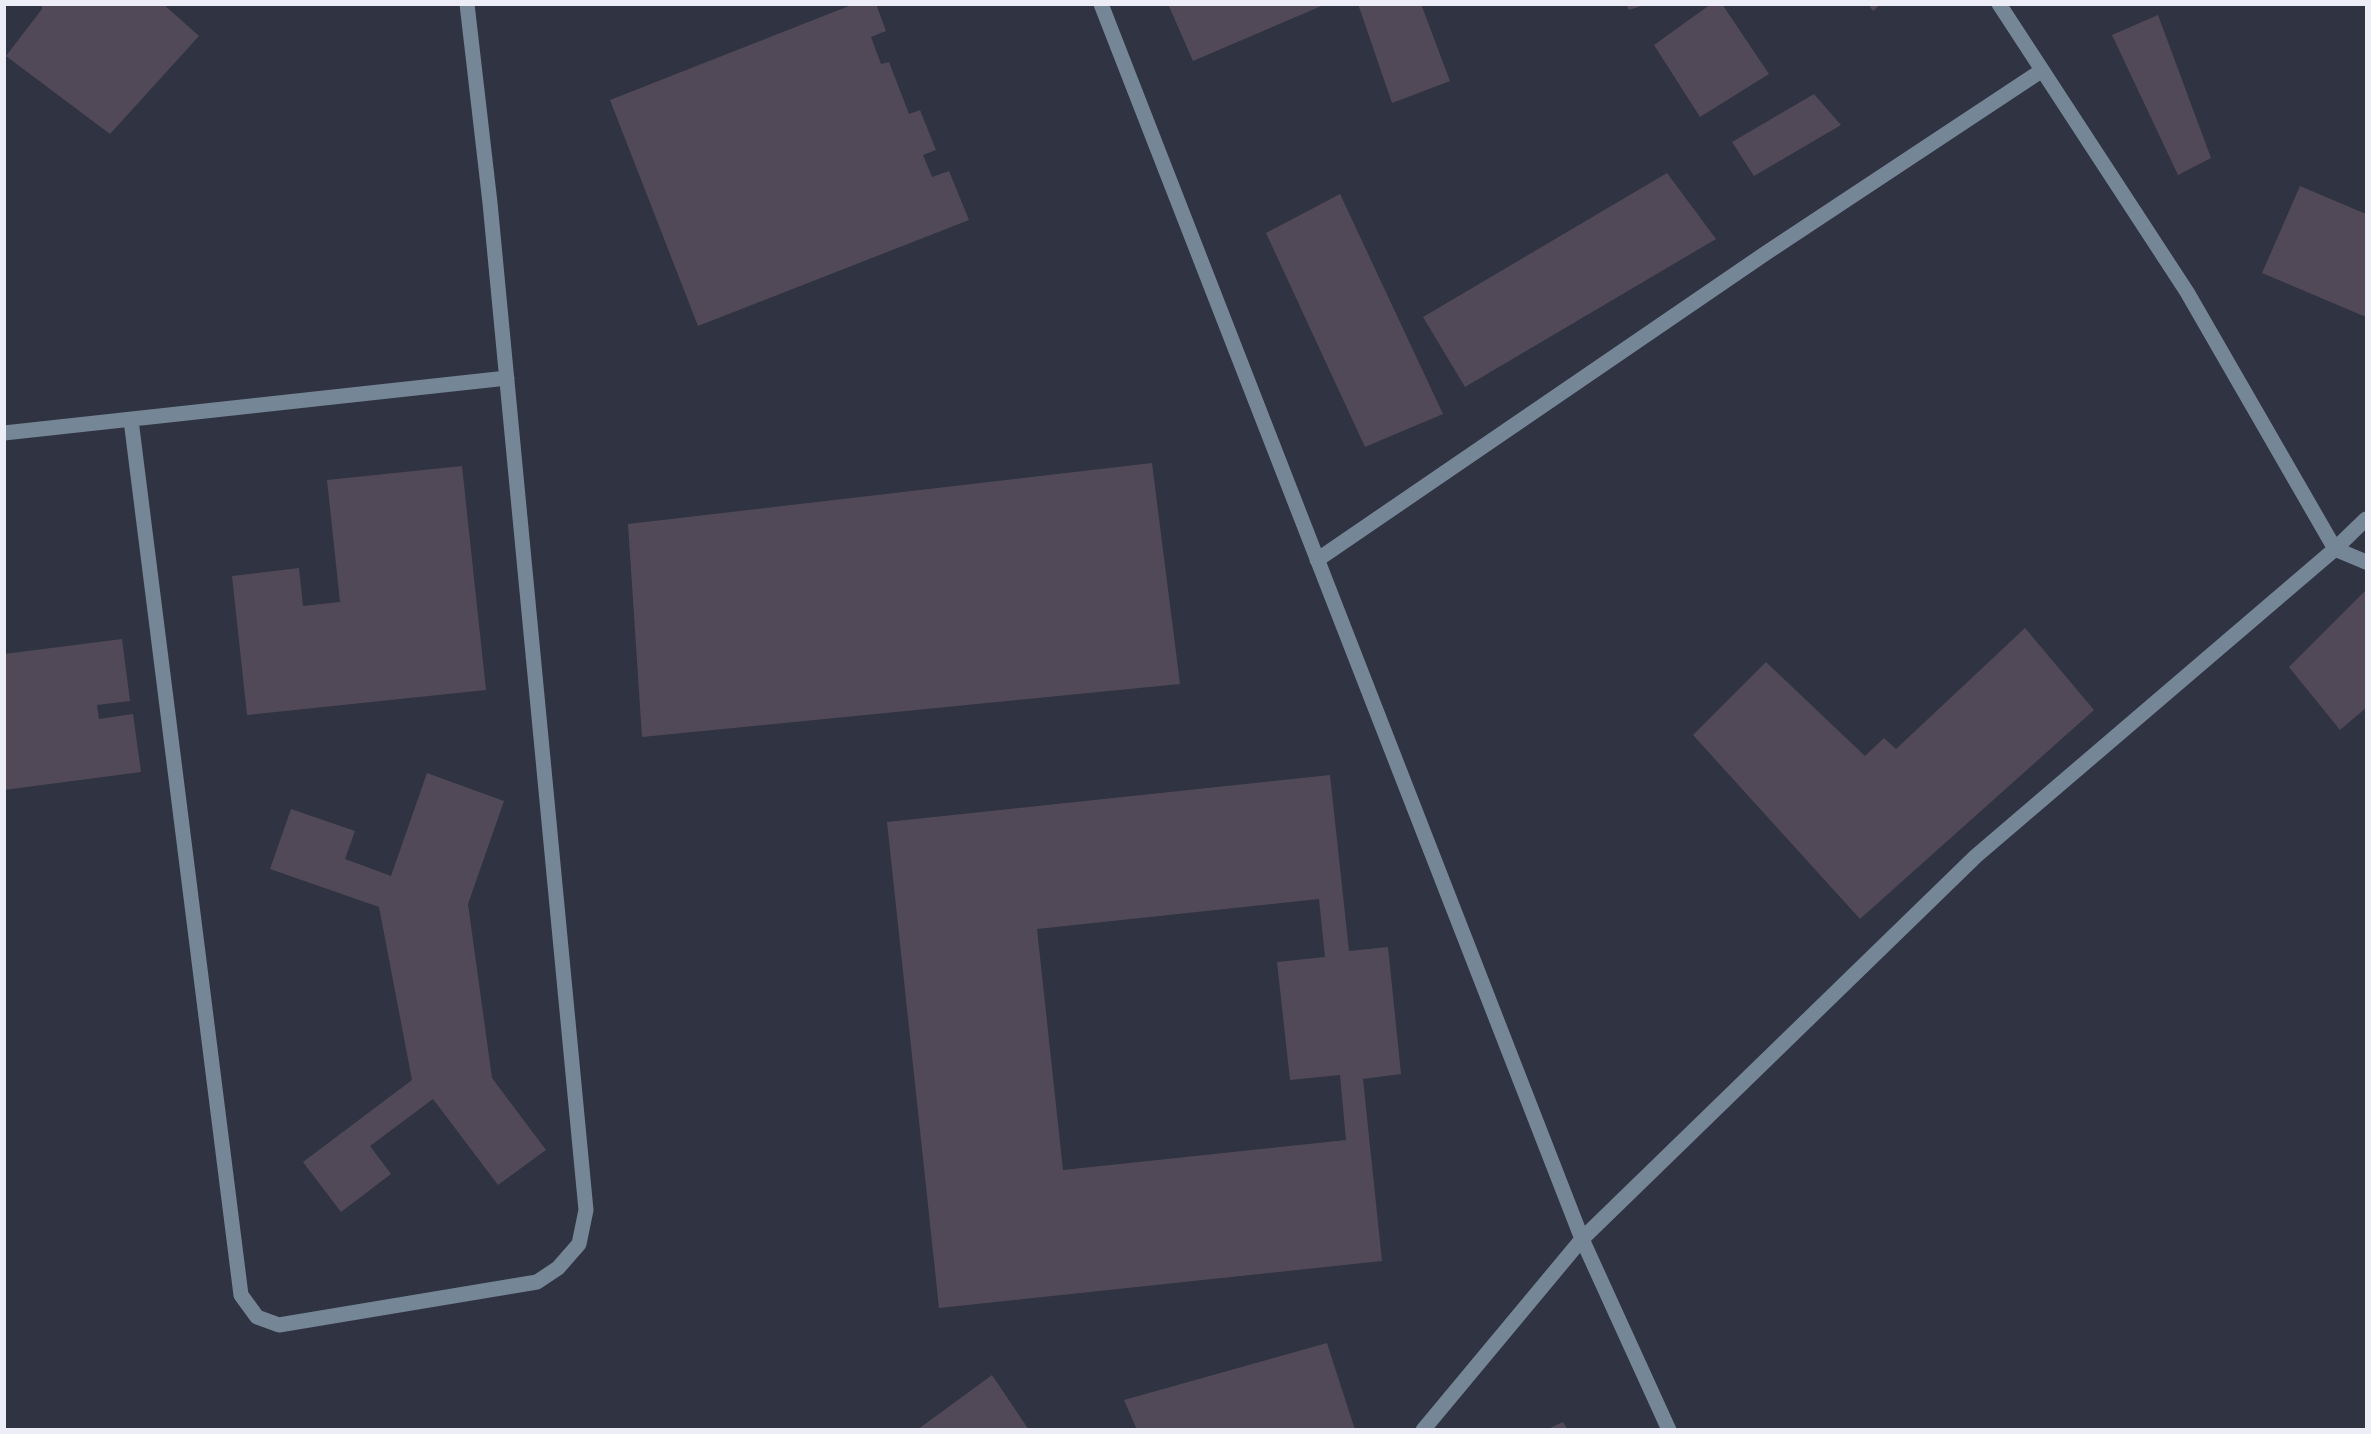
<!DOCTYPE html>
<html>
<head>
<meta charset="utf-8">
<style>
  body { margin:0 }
  #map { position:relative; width:2371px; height:1434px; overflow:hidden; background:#303341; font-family:Overpass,sans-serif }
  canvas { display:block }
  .frame { position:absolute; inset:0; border:6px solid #ecedf7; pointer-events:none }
</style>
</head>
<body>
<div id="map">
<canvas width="2371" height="1434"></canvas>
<div class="frame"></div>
</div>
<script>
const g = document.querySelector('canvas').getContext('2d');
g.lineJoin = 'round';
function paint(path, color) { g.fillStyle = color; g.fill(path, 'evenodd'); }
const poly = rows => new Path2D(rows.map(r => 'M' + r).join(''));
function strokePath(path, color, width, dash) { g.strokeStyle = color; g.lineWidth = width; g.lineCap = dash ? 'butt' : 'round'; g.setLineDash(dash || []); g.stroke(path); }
const building = poly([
  [42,4,163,4,199,36,110,134,6,56,42,9],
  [854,4,876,4,886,31,871,37,881,64,889,62,909,114,920,110,936,150,923,155,932,177,949,171,969,220,698,326,610,100],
  [1168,4,1326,4,1193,61],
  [1358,4,1421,4,1450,81,1392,103],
  [1626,4,1644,4,1644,5,1629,10],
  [1711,4,1722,4,1769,74,1700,117,1654,45],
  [1868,4,1881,4,1873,11],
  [2158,15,2211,158,2178,175,2112,35],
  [1814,94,1841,125,1754,176,1732,142],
  [1667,173,1716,239,1465,387,1423,317],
  [2300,186,2366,214,2366,317,2262,273],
  [1340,194,1443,414,1365,447,1266,233],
  [1152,463,1180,684,642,737,628,524],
  [462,466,486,690,247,715,232,576,299,568,303,606,340,602,327,480],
  [2365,591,2366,708,2340,730,2289,667],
  [2025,628,2094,710,1860,919,1693,735,1766,662,1865,756,1884,738,1896,749],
  [122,639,130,701,97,705,99,719,133,714,141,772,4,790,4,654],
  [427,773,504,801,468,904,492,1078,546,1150,498,1185,433,1099,370,1146,391,1174,341,1212,303,1162,412,1080,379,907,270,869,291,809,355,831,345,859,391,876],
  [1330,775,1349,951,1388,947,1401,1074,1363,1079,1382,1261,939,1308,887,822],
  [1319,899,1325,957,1277,962,1290,1080,1340,1075,1346,1140,1063,1170,1037,929],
  [1327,1343,1355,1430,1137,1430,1124,1400],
  [992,1375,1029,1430,917,1430],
  [1563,1422,1568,1430,1546,1430]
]);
const minor = poly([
  [1101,4,1582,1239,1669,1430],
  [1999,4,2187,292,2335,549,2366,562],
  [131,420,241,1295,257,1317,279,1325,537,1282,558,1268,579,1244,586,1210,490,203,467,4],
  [4,433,507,378],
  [1317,560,1766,253,2041,71],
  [1423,1430,1582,1239,1976,856,2335,549,2366,519]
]);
paint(building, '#514958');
strokePath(minor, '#758697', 15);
</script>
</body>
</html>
